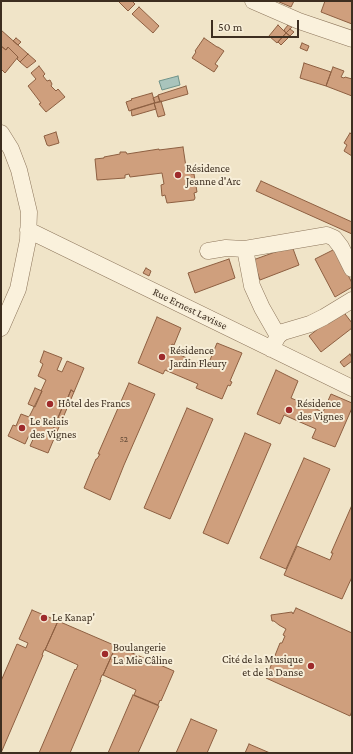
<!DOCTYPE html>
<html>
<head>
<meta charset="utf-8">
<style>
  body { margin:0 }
  #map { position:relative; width:353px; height:754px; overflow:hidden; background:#f0e4c8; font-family:"Crimson Pro",serif }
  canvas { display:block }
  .frame { position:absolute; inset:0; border:2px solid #3d2e20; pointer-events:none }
  .scale { position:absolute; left:211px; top:20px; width:88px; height:18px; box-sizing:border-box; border:2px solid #3d2e20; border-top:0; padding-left:5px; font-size:12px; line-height:14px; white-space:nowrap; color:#3d2e20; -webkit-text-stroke:3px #f7eed8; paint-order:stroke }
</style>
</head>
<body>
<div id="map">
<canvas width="353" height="754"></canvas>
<div class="frame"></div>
<div class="scale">50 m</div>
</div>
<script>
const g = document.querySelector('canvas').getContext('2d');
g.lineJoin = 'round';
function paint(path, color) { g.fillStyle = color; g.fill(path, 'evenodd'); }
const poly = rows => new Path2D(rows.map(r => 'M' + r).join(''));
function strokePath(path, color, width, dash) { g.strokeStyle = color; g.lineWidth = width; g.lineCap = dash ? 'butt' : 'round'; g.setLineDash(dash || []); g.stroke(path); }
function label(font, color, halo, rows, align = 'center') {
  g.font = font + ' "Crimson Pro",serif'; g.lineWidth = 4; g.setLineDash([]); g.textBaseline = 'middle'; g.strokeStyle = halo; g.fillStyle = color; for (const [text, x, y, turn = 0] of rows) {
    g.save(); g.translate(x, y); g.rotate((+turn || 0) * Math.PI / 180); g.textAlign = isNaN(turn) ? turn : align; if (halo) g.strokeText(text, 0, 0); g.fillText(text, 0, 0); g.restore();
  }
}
const water = poly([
  [178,76,180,85,162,90,159,81,178,76]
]);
const building = poly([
  [118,1,132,1,135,4,128,11,118,1],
  [277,1,294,1,291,7,277,1],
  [325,1,352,1,352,24,321,12,325,1],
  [139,7,159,26,153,33,132,14,139,7],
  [278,25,286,33,277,43,269,36,278,25],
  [288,25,292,27,286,33,284,30,288,25],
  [290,29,294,32,290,36,286,33,290,29],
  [1,30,28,54,20,62,17,59,18,57,8,47,6,50,1,46,1,30],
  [286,33,290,36,281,45,278,42,286,33],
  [16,38,21,42,18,45,13,41,16,38],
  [204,38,217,47,218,47,224,51,215,64,218,66,214,72,192,58,196,52,195,51,204,38],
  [302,43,309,46,307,51,300,48,302,43],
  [1,46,6,50,8,47,18,57,5,73,1,69,1,46],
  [28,54,36,61,27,68,20,62,28,54],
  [304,63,331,72,326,86,300,78,304,63],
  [39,66,45,74,43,76,47,81,50,80,52,84,51,86,56,91,58,89,65,97,46,112,39,104,41,103,28,86,36,79,31,73,39,66],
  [333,67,344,71,341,77,344,78,345,77,352,79,352,96,326,86,333,67],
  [186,86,188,94,160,102,158,95,186,86],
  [152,93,155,103,129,111,126,102,132,100,131,99,152,93],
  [158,96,160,102,155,103,153,98,158,96],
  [161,101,165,115,158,117,154,103,161,101],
  [154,103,156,109,132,116,131,110,154,103],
  [56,132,59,143,49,146,47,145,44,136,56,132],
  [350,133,352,135,352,156,344,151,347,145,344,143,350,133],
  [183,147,186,167,188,167,190,170,191,174,194,174,197,192,194,193,195,198,194,200,167,203,165,195,162,196,161,185,164,184,162,173,130,177,129,174,125,175,125,178,97,180,95,159,104,158,104,157,120,154,120,152,126,152,127,154,159,149,159,150,183,147],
  [261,181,352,222,352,234,256,191,261,181],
  [292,246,299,265,260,280,253,260,292,246],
  [335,249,352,283,352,287,335,297,315,259,335,249],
  [229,259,235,278,195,293,188,273,229,259],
  [146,268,151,271,149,276,143,273,146,268],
  [342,310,352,323,352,328,321,352,309,336,342,310],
  [157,317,181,328,174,345,172,344,169,350,209,368,212,362,210,360,217,343,242,353,230,381,232,382,230,386,228,385,222,399,196,388,198,384,165,370,163,374,138,363,157,317],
  [44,351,62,358,57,370,62,372,67,361,84,368,74,392,71,390,66,402,65,401,52,432,56,434,48,453,30,446,35,435,30,433,25,444,8,436,13,425,16,426,21,414,29,417,42,391,41,391,46,380,38,376,43,364,40,362,44,351],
  [350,354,352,358,352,361,344,367,340,362,350,354],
  [276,370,298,381,291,398,323,412,331,394,352,403,352,408,335,447,312,438,316,429,284,415,280,424,257,414,276,370],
  [129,383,155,394,124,465,110,500,84,488,96,459,97,459,100,454,98,454,129,383],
  [35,388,42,391,35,407,28,404,35,388],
  [71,390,74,392,56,434,52,432,65,401,66,402,71,390],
  [187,408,213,419,170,519,144,508,187,408],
  [245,433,271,444,228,544,203,533,245,433],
  [304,458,330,469,286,569,260,558,304,458],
  [352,505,352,577,342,599,284,575,297,546,330,560,333,553,331,553,352,505],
  [296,608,352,633,352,711,350,716,266,678,280,643,282,643,285,636,283,635,286,629,279,625,274,621,272,621,271,615,292,612,293,614,296,608],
  [32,610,58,621,45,650,44,650,42,655,43,655,1,753,1,681,17,644,26,648,28,643,19,639,32,610],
  [58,621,116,646,103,675,102,675,100,680,101,680,70,753,39,753,75,669,76,670,78,665,45,650,58,621],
  [116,646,174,671,161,701,160,700,158,705,134,695,136,690,103,675,116,646],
  [133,695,159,706,138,753,108,753,133,695],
  [191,719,217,730,207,753,176,753,191,719],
  [249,744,270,753,245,753,249,744]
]);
const minor = poly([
  [253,1,299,21,352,39],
  [1,133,11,149,19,170,29,212,28,240,18,289,1,328],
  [28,230,352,388],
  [245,249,252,286,262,308,278,336],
  [208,251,226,248,245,249,327,235,334,238,341,247,352,269],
  [271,349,278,336,283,332,310,324,324,317,352,300]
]);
const markers = [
  [178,175,4,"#9e2a2b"],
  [162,357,4,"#9e2a2b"],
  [50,404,4,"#9e2a2b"],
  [289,410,4,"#9e2a2b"],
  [22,428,4,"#9e2a2b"],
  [44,618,4,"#9e2a2b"],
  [105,654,4,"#9e2a2b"],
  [311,666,4,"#9e2a2b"]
];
const numberNames = [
  ["52",124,439]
];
const poiNames = [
  ["Résidence",186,169],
  ["Jeanne d'Arc",186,182],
  ["Résidence",170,351],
  ["Jardin Fleury",170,364],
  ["Hôtel des Francs",58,404],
  ["Résidence",297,404],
  ["des Vignes",297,417],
  ["Le Relais",30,422],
  ["des Vignes",30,435],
  ["Le Kanap'",52,618],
  ["Boulangerie",113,648],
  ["La Mie Câline",113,661],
  ["Cité de la Musique",303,660,"right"],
  ["et de la Danse",303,673,"right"]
];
const streetNames = [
  ["Rue Ernest Lavisse",190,309,26]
];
paint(water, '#a9c4bc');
strokePath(water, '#6f938a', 1);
paint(building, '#cf9f7d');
strokePath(building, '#8d5f41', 1);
strokePath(minor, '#8d765c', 17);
strokePath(minor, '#faf1dc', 16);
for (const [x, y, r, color] of markers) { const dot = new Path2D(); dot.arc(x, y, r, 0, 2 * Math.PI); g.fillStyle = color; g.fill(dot); strokePath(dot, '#f7eed8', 1.5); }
label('9px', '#624a37', null, numberNames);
label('11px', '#3d2e20', '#f7eed8', poiNames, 'left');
label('11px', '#3d2e20', '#f7eed8', streetNames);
</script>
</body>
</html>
